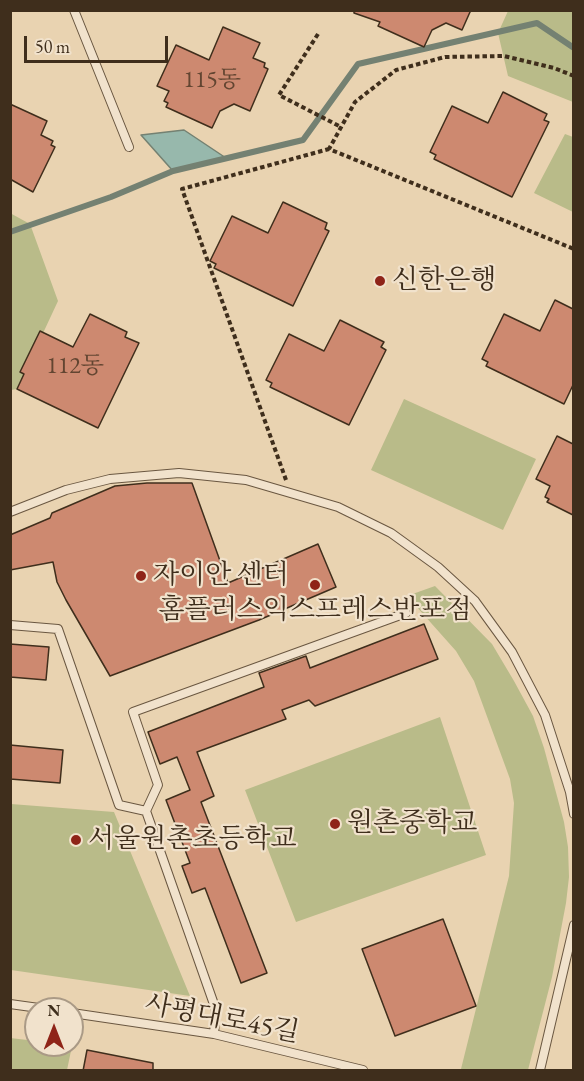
<!DOCTYPE html>
<html>
<head>
<meta charset="utf-8">
<style>
  body { margin:0 }
  #map { position:relative; width:584px; height:1081px; overflow:hidden; background:#e9d3b1; font-family:"EB Garamond",serif }
  canvas { display:block }
  .frame { position:absolute; inset:0; border:12px solid #3f2e1c; pointer-events:none }
  .north { position:absolute; left:24px; top:997px; width:60px; height:60px; box-sizing:border-box; background:#f1e2cc; border:2px solid #aa9a86; border-radius:50%; rotate:0deg; font-size:16px; font-weight:700; line-height:24px; text-align:center; color:#3f2e1c }
  .north::after { content:''; display:block; margin:auto; width:21px; height:27px; background:#8f2418; clip-path:polygon(50% 0,100% 100%,50% 72%,0 100%) }
  .scale { position:absolute; left:24px; top:36px; width:144px; height:27px; box-sizing:border-box; border:3px solid #3f2e1c; border-top:0; padding-left:8px; font-size:18px; line-height:21px; white-space:nowrap; color:#3f2e1c; -webkit-text-stroke:4px #f1e2cc; paint-order:stroke }
</style>
</head>
<body>
<div id="map">
<canvas width="584" height="1081"></canvas>
<div class="frame"></div>
<div class="north">N</div>
<div class="scale">50 m</div>
</div>
<script>
const g = document.querySelector('canvas').getContext('2d');
g.lineJoin = 'round';
function paint(path, color) { g.fillStyle = color; g.fill(path, 'evenodd'); }
const poly = rows => new Path2D(rows.map(r => 'M' + r).join(''));
function strokePath(path, color, width, dash) { g.strokeStyle = color; g.lineWidth = width; g.lineCap = dash ? 'butt' : 'round'; g.setLineDash(dash || []); g.stroke(path); }
function label(font, color, halo, rows, align = 'center') {
  g.font = font + ' "EB Garamond","Noto Serif KR",serif'; g.lineWidth = 4.5; g.setLineDash([]); g.textBaseline = 'middle'; g.strokeStyle = halo; g.fillStyle = color; for (const [text, x, y, turn = 0] of rows) {
    g.save(); g.translate(x, y); g.rotate((+turn || 0) * Math.PI / 180); g.textAlign = isNaN(turn) ? turn : align; if (halo) g.strokeText(text, 0, 0); g.fillText(text, 0, 0); g.restore();
  }
}
const green = poly([
  [508,11,573,11,573,102,508,76,498,33],
  [565,134,573,137,573,212,534,193],
  [10,213,30,224,58,301,17,389,11,390],
  [404,399,536,459,503,530,371,470],
  [435,586,492,644,514,681,533,716,544,748,564,822,568,847,569,877,566,903,552,977,528,1070,468,1070,461,1069,509,876,514,803,510,779,474,681,456,651,407,596],
  [440,717,486,855,296,922,245,790],
  [11,804,114,812,190,996,11,970],
  [10,1038,36,1041,36,1045,72,1046,67,1070,11,1070]
]);
const water = poly([
  [184,130,226,158,173,171,141,135,184,130]
]);
const stream = poly([
  [10,232,111,197,173,171,303,140,358,64,537,23,574,48]
]);
const building = poly([
  [354,10,473,10,470,12,462,30,446,23,432,30,424,47,378,26,380,22,354,13,354,10],
  [223,27,260,43,253,58,265,63,264,67,268,69,250,111,234,104,220,111,212,128,166,107,168,103,164,101,169,91,157,86,176,45,209,60,223,27],
  [503,92,547,114,544,120,549,122,512,197,434,159,436,155,430,152,452,106,488,123,503,92],
  [10,104,47,121,41,135,53,141,51,145,55,147,33,192,10,179,10,104],
  [283,202,327,223,325,229,329,231,293,306,214,268,216,264,210,261,232,216,268,233,283,202],
  [555,300,573,309,573,385,564,404,486,366,488,362,482,359,504,314,540,331,555,300],
  [90,314,127,332,125,337,139,343,98,428,17,389,24,374,20,372,40,331,73,347,90,314],
  [340,320,384,342,381,347,386,350,349,425,270,387,272,383,266,380,289,334,324,351,340,320],
  [557,436,573,444,573,515,547,502,549,499,545,497,550,486,536,479,557,436],
  [147,483,192,483,228,583,318,544,336,587,259,620,110,676,66,600,57,582,53,562,10,570,10,535,50,518,52,513,115,486,147,483],
  [424,624,438,659,315,706,309,700,282,710,286,719,197,752,214,796,201,802,267,973,241,983,205,888,192,893,182,866,190,863,166,800,190,790,177,757,160,764,148,732,264,687,259,673,306,656,310,668,424,624],
  [10,644,49,647,46,680,10,677,10,644],
  [10,745,63,750,60,783,10,779,10,745],
  [443,919,476,1006,395,1036,362,949,443,919],
  [87,1050,153,1063,153,1071,83,1071,87,1050]
]);
const path = poly([
  [318,34,279,95,341,127],
  [574,76,554,68,504,56,445,57,396,70,355,102,329,149,574,249],
  [286,480,182,189,329,149]
]);
const service = poly([
  [74,10,129,147],
  [10,512,66,490,110,479,179,473,246,480,338,507,391,533,438,567,475,601,512,652,545,715,570,792,574,814],
  [10,625,58,629,119,805,146,811],
  [10,1004,46,1009],
  [72,1013,214,1034,363,1070],
  [214,1034,216,1010,146,811,158,785,133,712,406,613],
  [540,1070,574,925]
]);
const markers = [
  [380,281,6,"#8f2418"],
  [141,576,6,"#8f2418"],
  [315,585,6,"#8f2418"],
  [335,824,6,"#8f2418"],
  [76,840,6,"#8f2418"]
];
const numberNames = [
  ["115동",212,80],
  ["112동",75,366]
];
const poiNames = [
  ["신한은행",392,281],
  ["자이안 센터",153,576],
  ["홈플러스익스프레스반포점",315,611,"center"],
  ["원촌중학교",347,824],
  ["서울원촌초등학교",88,840]
];
const streetNames = [
  ["사평대로45길",222,1019,11]
];
paint(green, '#b9bb89');
paint(water, '#97b8ac');
strokePath(water, '#748172', 1.5);
strokePath(stream, '#748172', 6);
paint(building, '#cd8970');
strokePath(building, '#3f2e1c', 1.5);
strokePath(service, '#6a5741', 10);
strokePath(path, '#3f2e1c', 4, [4.5, 3]);
strokePath(service, '#f1e2cc', 8);
for (const [x, y, r, color] of markers) { const dot = new Path2D(); dot.arc(x, y, r, 0, 2 * Math.PI); g.fillStyle = color; g.fill(dot); strokePath(dot, '#f1e2cc', 2); }
label('24px', '#624531', null, numberNames);
label('27px', '#3f2e1c', '#f1e2cc', poiNames, 'left');
label('27px', '#3f2e1c', '#f1e2cc', streetNames);
</script>
</body>
</html>
